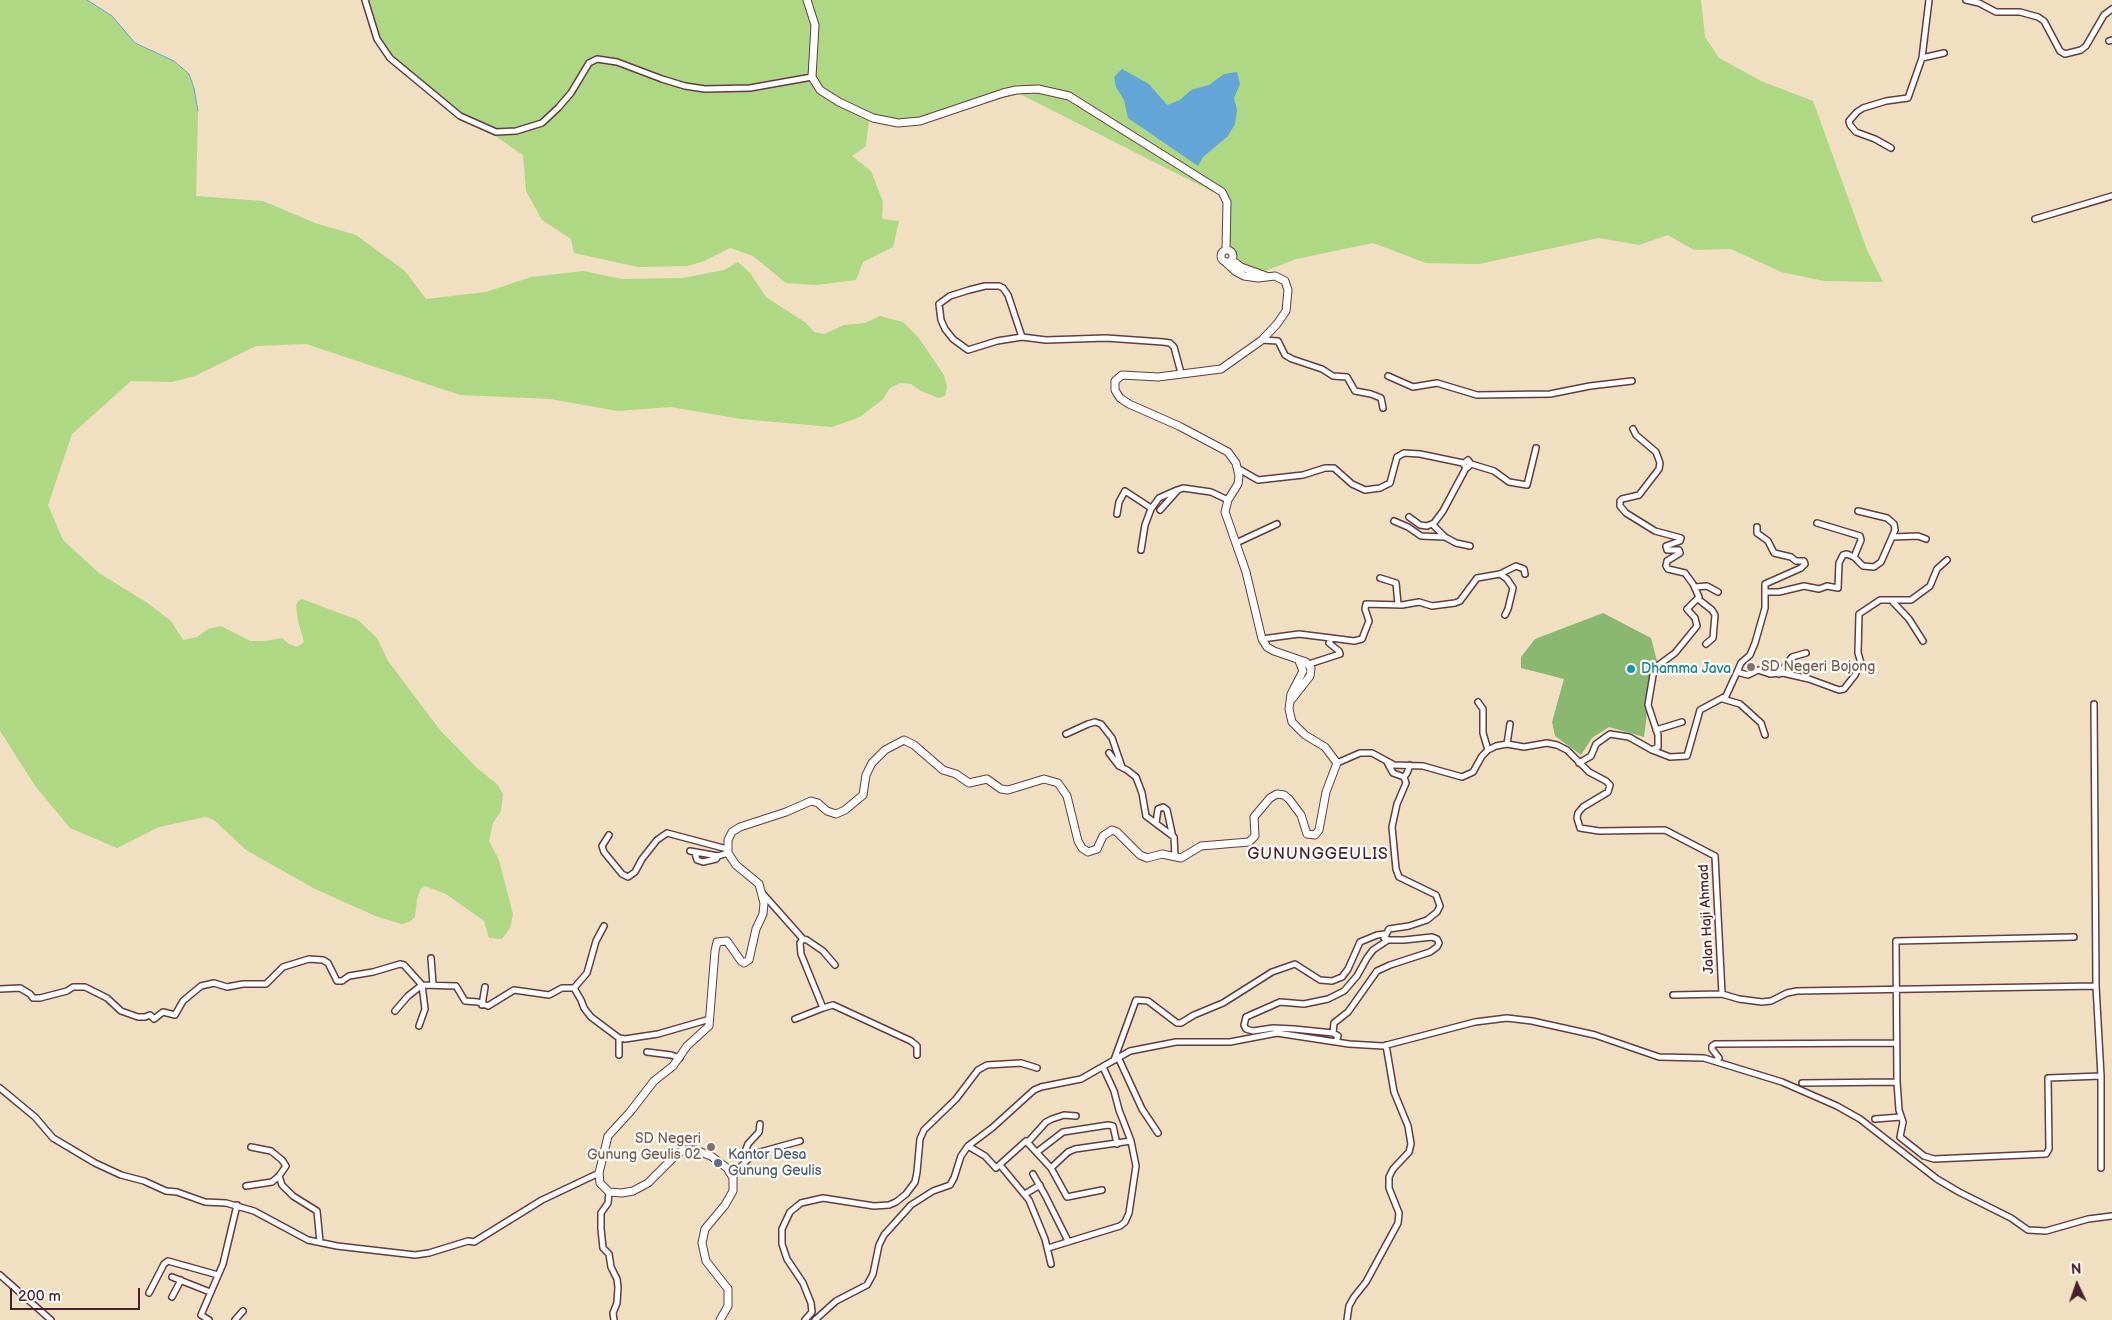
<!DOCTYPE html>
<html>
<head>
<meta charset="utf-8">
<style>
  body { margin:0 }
  #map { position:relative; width:2112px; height:1320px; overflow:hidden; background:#f0dfc0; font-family:"Balsamiq Sans",sans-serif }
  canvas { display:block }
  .north { position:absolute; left:2052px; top:1260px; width:50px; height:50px; -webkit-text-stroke:4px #fdfcf7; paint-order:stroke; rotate:357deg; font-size:14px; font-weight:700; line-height:20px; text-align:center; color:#4a1f2b }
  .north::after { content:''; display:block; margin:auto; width:18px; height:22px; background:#4a1f2b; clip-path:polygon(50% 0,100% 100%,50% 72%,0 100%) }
  .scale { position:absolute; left:10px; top:1288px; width:130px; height:22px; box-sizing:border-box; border:2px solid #4a1f2b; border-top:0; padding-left:6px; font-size:15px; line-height:18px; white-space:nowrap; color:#4a1f2b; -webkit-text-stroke:4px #fdfcf7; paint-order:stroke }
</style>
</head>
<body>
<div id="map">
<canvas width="2112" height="1320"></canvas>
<div class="north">N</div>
<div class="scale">200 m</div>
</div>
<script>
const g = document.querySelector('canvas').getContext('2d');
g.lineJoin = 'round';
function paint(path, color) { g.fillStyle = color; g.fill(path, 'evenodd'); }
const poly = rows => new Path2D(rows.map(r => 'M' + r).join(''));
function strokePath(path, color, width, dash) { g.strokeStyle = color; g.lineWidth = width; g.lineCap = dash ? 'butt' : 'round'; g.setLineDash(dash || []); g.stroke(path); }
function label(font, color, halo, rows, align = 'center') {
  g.font = font + ' "Balsamiq Sans",sans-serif'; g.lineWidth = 4.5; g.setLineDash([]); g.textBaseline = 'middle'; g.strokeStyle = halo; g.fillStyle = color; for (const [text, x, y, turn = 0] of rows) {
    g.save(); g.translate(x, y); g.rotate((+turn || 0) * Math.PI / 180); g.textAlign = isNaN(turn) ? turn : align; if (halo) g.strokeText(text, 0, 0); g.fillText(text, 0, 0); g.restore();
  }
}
const green = poly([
  [0,0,87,0,112,16,135,43,174,61,189,74,194,88,198,111,196,196,263,201,315,223,356,235,405,271,426,299,486,292,531,277,583,271,622,279,683,278,724,270,738,262,750,273,766,297,806,323,814,332,824,334,844,325,865,323,880,316,903,322,918,337,944,375,947,387,945,396,939,398,921,391,911,384,900,383,890,388,883,399,860,417,832,427,741,419,671,407,618,411,550,399,460,395,306,344,256,346,195,376,172,382,131,381,72,434,48,505,63,540,99,573,146,602,171,621,183,640,197,637,208,629,221,626,250,641,265,641,282,638,289,644,297,647,304,642,298,621,296,605,298,601,302,599,358,620,377,638,388,661,440,730,477,768,498,785,503,794,501,811,493,823,489,841,499,860,513,914,510,928,502,939,489,938,484,921,446,894,425,886,420,890,417,899,415,917,409,922,402,924,378,917,315,889,246,850,214,820,205,817,159,827,117,848,70,828,36,787,0,731],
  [365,0,1701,0,1705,37,1719,58,1761,81,1813,101,1867,250,1883,282,1824,281,1781,272,1731,249,1694,250,1668,235,1639,245,1599,238,1479,264,1426,263,1373,243,1296,259,1255,275,1239,271,1228,247,1227,199,1020,94,898,127,869,119,866,146,852,156,871,171,883,202,882,219,899,221,893,247,863,262,856,280,816,285,786,283,753,256,730,248,704,261,688,266,638,267,574,253,571,239,542,220,526,191,523,155,482,127,460,116,390,58,377,39]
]);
const forest = poly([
  [1603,613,1651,638,1657,661,1650,689,1644,737,1609,727,1592,738,1581,755,1555,736,1552,722,1564,679,1521,668,1521,657,1535,639]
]);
const water = poly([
  [1122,69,1149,84,1167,105,1180,100,1191,90,1209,85,1224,74,1237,72,1240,84,1234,98,1237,110,1235,124,1228,136,1203,157,1198,166,1128,118,1124,100,1116,87,1114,77]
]);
const stream = poly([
  [87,0,112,16,135,43,174,61,189,74,194,88,198,111]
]);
const street = poly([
  [365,0,377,39,390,58,460,116,496,132,516,131,542,123,558,108,571,93,589,63,597,59,617,62,662,79,685,86,705,89,750,88,812,77],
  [1929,0,1922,58,1944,53],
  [1966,0,1979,3,1996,12,2020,12,2038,17,2044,21,2060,51,2065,54,2081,50,2086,46,2104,15,2112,9],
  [2109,41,2112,40],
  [1891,148,1875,139,1856,132,1850,125,1849,121,1857,112,1863,108,1886,101,1908,98,1922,58],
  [2035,219,2112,196],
  [1022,337,1008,295,1003,288,999,286,985,286,969,290,950,296,939,304,941,320,945,329,953,339,968,350,997,341,1022,337,1046,340,1106,338,1163,342,1170,343,1174,347,1181,373],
  [1262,340,1278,341,1285,355,1292,359,1322,369,1333,376,1347,377,1355,391,1371,394,1381,398,1383,408],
  [1388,376,1413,387,1437,383,1477,395,1550,394,1590,386,1632,381],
  [1471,464,1467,468,1463,464,1468,460,1471,464,1494,471,1509,482,1527,485,1536,448],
  [1239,469,1258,480,1303,475,1325,468,1334,468,1352,484,1365,490,1380,488,1390,483,1397,457,1404,453,1420,454,1463,463],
  [1160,510,1178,490,1183,488,1211,492,1228,500],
  [1858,511,1887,518,1894,524,1895,530,1892,537],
  [1117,514,1119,502,1125,491,1151,508],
  [1409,517,1420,525,1427,526,1434,523,1443,511,1466,468],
  [1394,521,1408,527,1421,536,1445,537],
  [1434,523,1434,526,1445,537,1456,543,1470,546],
  [1817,523,1860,536,1861,540,1854,557],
  [1236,543,1277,524],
  [1141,550,1145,525,1151,509,1159,498,1177,490],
  [1500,574,1507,579,1513,588,1508,609,1505,615],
  [1380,578,1396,583,1398,604],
  [1695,587,1707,586,1718,592],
  [1766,592,1779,592,1804,586,1819,589,1827,586,1838,588,1839,563,1843,555,1847,554,1854,557,1863,566,1874,567,1881,562,1892,537,1918,536,1926,539],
  [1698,599,1712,610,1715,615,1713,638,1706,644],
  [1893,602,1909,619,1923,641],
  [1262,639,1299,634,1331,638],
  [1309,664,1340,654,1339,651,1329,643,1331,638,1354,641,1362,639,1369,621,1365,609,1366,604,1402,605,1419,602,1432,606,1455,603,1460,601,1477,578,1500,574,1516,566,1524,569,1525,574],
  [1737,672,1741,663,1750,655,1755,643,1765,608,1765,584,1801,568,1805,564,1804,561,1796,561,1791,557,1774,553,1768,541,1757,533,1757,527],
  [1779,674,1792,657,1806,653],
  [1723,699,1740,704,1761,723,1765,735],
  [1478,702,1483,709,1483,733,1488,750],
  [2094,704,2096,986,2101,1076,2101,1168],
  [1656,730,1682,722],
  [1066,734,1088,724,1095,722,1101,724,1112,738,1122,767],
  [1507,744,1510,724],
  [1652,750,1670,757,1687,756,1700,710,1726,696,1737,672,1748,675,1758,670,1770,674,1783,673,1809,679,1839,690,1844,689,1855,675,1861,663,1858,653,1859,614,1880,600,1911,600,1930,586,1937,569,1947,560],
  [1109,753,1119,766,1127,770,1136,777,1142,793,1146,816,1174,837,1175,856],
  [1387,762,1393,773,1404,777,1407,773,1410,765],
  [1337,763,1360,753,1372,753,1394,765,1423,766,1462,777,1473,772,1482,756,1488,750,1496,746,1507,744,1524,747,1547,743,1557,745,1567,750,1589,772,1606,781,1610,785,1608,792,1583,807,1578,813,1577,818,1580,828,1599,831,1665,830,1715,856,1722,994,1673,995],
  [1579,763,1591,756,1596,744,1610,734,1629,737,1652,750,1658,747,1658,735,1648,705,1653,675,1656,667,1675,653,1697,626,1695,618,1687,609,1699,597,1693,584,1685,573,1668,569,1666,566,1667,561,1680,553,1679,550,1667,550,1666,546,1680,541,1681,538,1655,531,1626,513,1620,506,1620,501,1622,499,1639,495,1659,469,1660,463,1656,452,1636,435,1633,429],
  [1156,823,1158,809,1163,807,1167,810,1172,833],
  [609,835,602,846,604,852,622,874,628,877,635,872,642,859,657,840,667,833,727,849],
  [690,851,718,856,728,853],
  [695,853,697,860,703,862,716,859,718,856],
  [763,894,803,939,807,940,823,951,835,965],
  [2074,937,1896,941,1897,1082,1899,1110,1903,1122,1900,1137,1924,1156,1934,1159,2046,1154,2049,1149,2048,1078,2101,1076],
  [431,958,433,984],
  [574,988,587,973,596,941,604,926],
  [0,989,20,988,30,994,33,998,40,998,67,991,73,987,85,987,107,998,121,1011,138,1017,145,1017,150,1015,154,1019,163,1012,175,1015,183,1001,201,986,214,983,227,987,243,984,266,984,283,967,309,959,323,960,328,963,337,981,342,981,349,976,373,972,400,964,404,965,422,985,456,986,465,1001,478,1002,488,1006,514,990,549,995,562,988,574,988,581,1000,584,1008,591,1017,619,1038,625,1039,658,1034,710,1019],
  [1722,994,1739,999,1762,1002,1771,1001,1787,993,1797,991,2096,986],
  [482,1005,485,987],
  [823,1008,833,1005,911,1041,917,1046,917,1055],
  [395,1011,408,996,422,985,425,1009,419,1026],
  [795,1019,823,1008,801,954,800,943,803,939],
  [1333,1033,1334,1023,1348,1012,1377,971,1390,965,1430,952,1437,947,1439,943,1437,939,1432,937,1404,940,1388,940,1384,938,1389,929,1409,926,1427,920,1437,912,1440,906,1436,895,1399,877,1396,869,1392,827,1397,804,1406,783,1404,777],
  [1336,1042,1338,1036,1333,1033,1294,1029,1273,1028,1253,1031,1246,1029,1244,1025,1246,1017,1280,1002,1304,1004,1328,999,1344,991,1357,976,1367,958,1373,950,1388,940],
  [647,1052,671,1055,680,1058],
  [619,1055,619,1038],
  [1118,1057,1142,1109,1158,1133],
  [1114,1060,1136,1000,1148,1001,1177,1023,1181,1023,1194,1015,1223,1003,1272,972,1295,964,1320,980,1332,981,1342,977,1348,969,1360,942,1377,935,1385,934],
  [1716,1061,1719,1058,1712,1049,1712,1046,1715,1044,1896,1043],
  [1802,1083,1897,1082],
  [0,1088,35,1117,53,1138,95,1163,121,1175,144,1181,166,1191,177,1192,205,1202,226,1203,254,1211,308,1240,337,1246,415,1255,429,1253,468,1241,474,1242,542,1200,599,1173],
  [1875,1119,1901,1117],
  [1028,1142,1046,1122,1052,1119,1064,1115,1076,1116],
  [968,1146,985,1156,996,1168,1026,1141,1051,1168,1067,1197,1102,1190],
  [251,1147,271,1151,282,1160,286,1166,279,1176,282,1185,293,1196,317,1211,320,1242],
  [1037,1152,1063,1132,1108,1125,1113,1126,1117,1144],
  [745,1161,744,1154,748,1144,759,1132,760,1124],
  [1000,1165,1029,1200,1045,1239,1051,1264],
  [1051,1168,1068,1152,1075,1149,1131,1141],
  [1033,1174,1045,1195,1068,1241],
  [732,1176,753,1154,800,1141],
  [246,1186,272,1182,279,1176],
  [609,1192,608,1203,601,1213,601,1229,603,1248,609,1254,611,1267,617,1279,618,1287,617,1303,613,1313,614,1320],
  [1025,1194,1040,1185],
  [1048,1248,1120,1226,1125,1222,1129,1213,1136,1166,1131,1141,1119,1110,1114,1091,1103,1067],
  [0,1275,51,1320],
  [172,1277,210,1292],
  [149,1293,164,1264,168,1261,218,1275],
  [172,1297,181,1280],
  [209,1320,201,1315,223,1264,237,1205],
  [235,1320,243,1311],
  [805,1320,812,1312,811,1303,803,1283,787,1259,782,1244,782,1229,790,1212,801,1203,823,1198,874,1206,889,1205,896,1202,906,1194,915,1182,917,1172,920,1139,924,1130,956,1099,978,1070,987,1065,1021,1063,1037,1068],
  [815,1320,836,1301,867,1285,873,1274,879,1245,884,1235,911,1205,933,1191,950,1185,954,1178,961,1156,968,1146,992,1128,1034,1090,1041,1087,1081,1079,1130,1051,1176,1042,1230,1042,1277,1033,1349,1044,1383,1046,1475,1022,1507,1018,1532,1021,1595,1035,1659,1057,1704,1058,1782,1082,1837,1106,1860,1119,1937,1179,1959,1192,2011,1218,2028,1230,2046,1231,2088,1219,2112,1216],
  [1347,1320,1349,1306,1354,1297,1366,1282,1398,1223,1399,1213,1389,1188,1389,1177,1393,1169,1409,1152,1411,1144,1408,1126,1394,1092,1386,1045]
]);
const secondary = poly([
  [807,0,815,25,812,77,820,90,839,102,873,118,898,123,920,121,1003,93,1016,90,1038,89,1069,96,1222,192,1227,202,1226,250],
  '1221 256a6 6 0 1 1 12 0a6 6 0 1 1-12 0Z',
  [1232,260,1241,267,1266,276],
  [1224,261,1235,271,1244,276,1258,278,1275,276,1285,281,1288,290,1286,311,1277,324,1262,340,1221,369,1158,377,1122,375,1115,381,1115,390,1120,398,1129,404,1179,426,1228,452,1236,463,1239,476,1238,484,1228,500,1225,512,1246,572,1262,639,1267,647,1274,651,1306,662,1311,668,1310,676,1292,699],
  [720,1320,728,1306,728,1289,706,1261,702,1243,705,1229,725,1205,733,1191,733,1178,727,1168,711,1156,695,1150,684,1150,677,1154,648,1183,633,1191,622,1193,609,1192,600,1183,599,1173,608,1136,630,1112,654,1081,673,1066,687,1046,709,1026,715,951,717,942,727,941,741,961,744,963,749,960,756,929,763,914,764,903,759,884,736,865,728,853,728,840,732,832,740,827,786,812,811,801,818,803,827,811,836,814,845,810,863,795,866,775,872,763,885,750,904,740,914,745,943,770,956,774,969,783,987,779,1001,789,1008,790,1044,779,1058,783,1067,796,1078,841,1082,848,1088,852,1097,849,1103,836,1112,830,1117,832,1140,855,1147,858,1162,854,1181,858,1201,846,1249,842,1255,836,1254,817,1270,798,1277,794,1284,795,1289,799,1301,815,1307,834,1315,835,1319,830,1326,792,1337,763,1325,747,1305,735,1292,722,1289,709,1291,694,1303,671,1299,661]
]);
const markers = [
  [1751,667,5,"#8d6e63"],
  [1631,669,5,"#0f9aa8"],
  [711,1147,5,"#8d6e63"],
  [718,1163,5,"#5c6f8a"]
];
const educationNames = [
  ["SD Negeri Bojong",1761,667],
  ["SD Negeri",701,1139,"right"],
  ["Gunung Geulis 02",701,1155,"right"]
];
const cultureNames = [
  ["Dhamma Java",1641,669]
];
const streetNames = [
  ["Jalan Haji Ahmad",1707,919,-93]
];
const serviceNames = [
  ["Kantor Desa",728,1155],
  ["Gunung Geulis",728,1171]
];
const quarterNames = [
  ["GUNUNGGEULIS",1318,855]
];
paint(green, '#aed883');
paint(forest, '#8ab871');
paint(water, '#64a5d7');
strokePath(stream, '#64a5d7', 1);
strokePath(street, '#633c41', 8);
strokePath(secondary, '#633c41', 9);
strokePath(street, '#fff', 5);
strokePath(secondary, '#fff', 7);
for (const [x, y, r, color] of markers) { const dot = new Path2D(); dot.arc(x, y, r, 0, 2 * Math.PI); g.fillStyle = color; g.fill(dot); strokePath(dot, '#fdfcf7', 2); }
label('14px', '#785e54', '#fdfcf7', educationNames, 'left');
label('14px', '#0d838f', '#fdfcf7', cultureNames, 'left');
label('14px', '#4a1f2b', '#fdfcf7', streetNames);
label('14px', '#4e5e75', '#fdfcf7', serviceNames, 'left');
g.letterSpacing = '1px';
label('16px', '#4a1f2b', '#fdfcf7', quarterNames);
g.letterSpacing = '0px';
</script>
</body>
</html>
